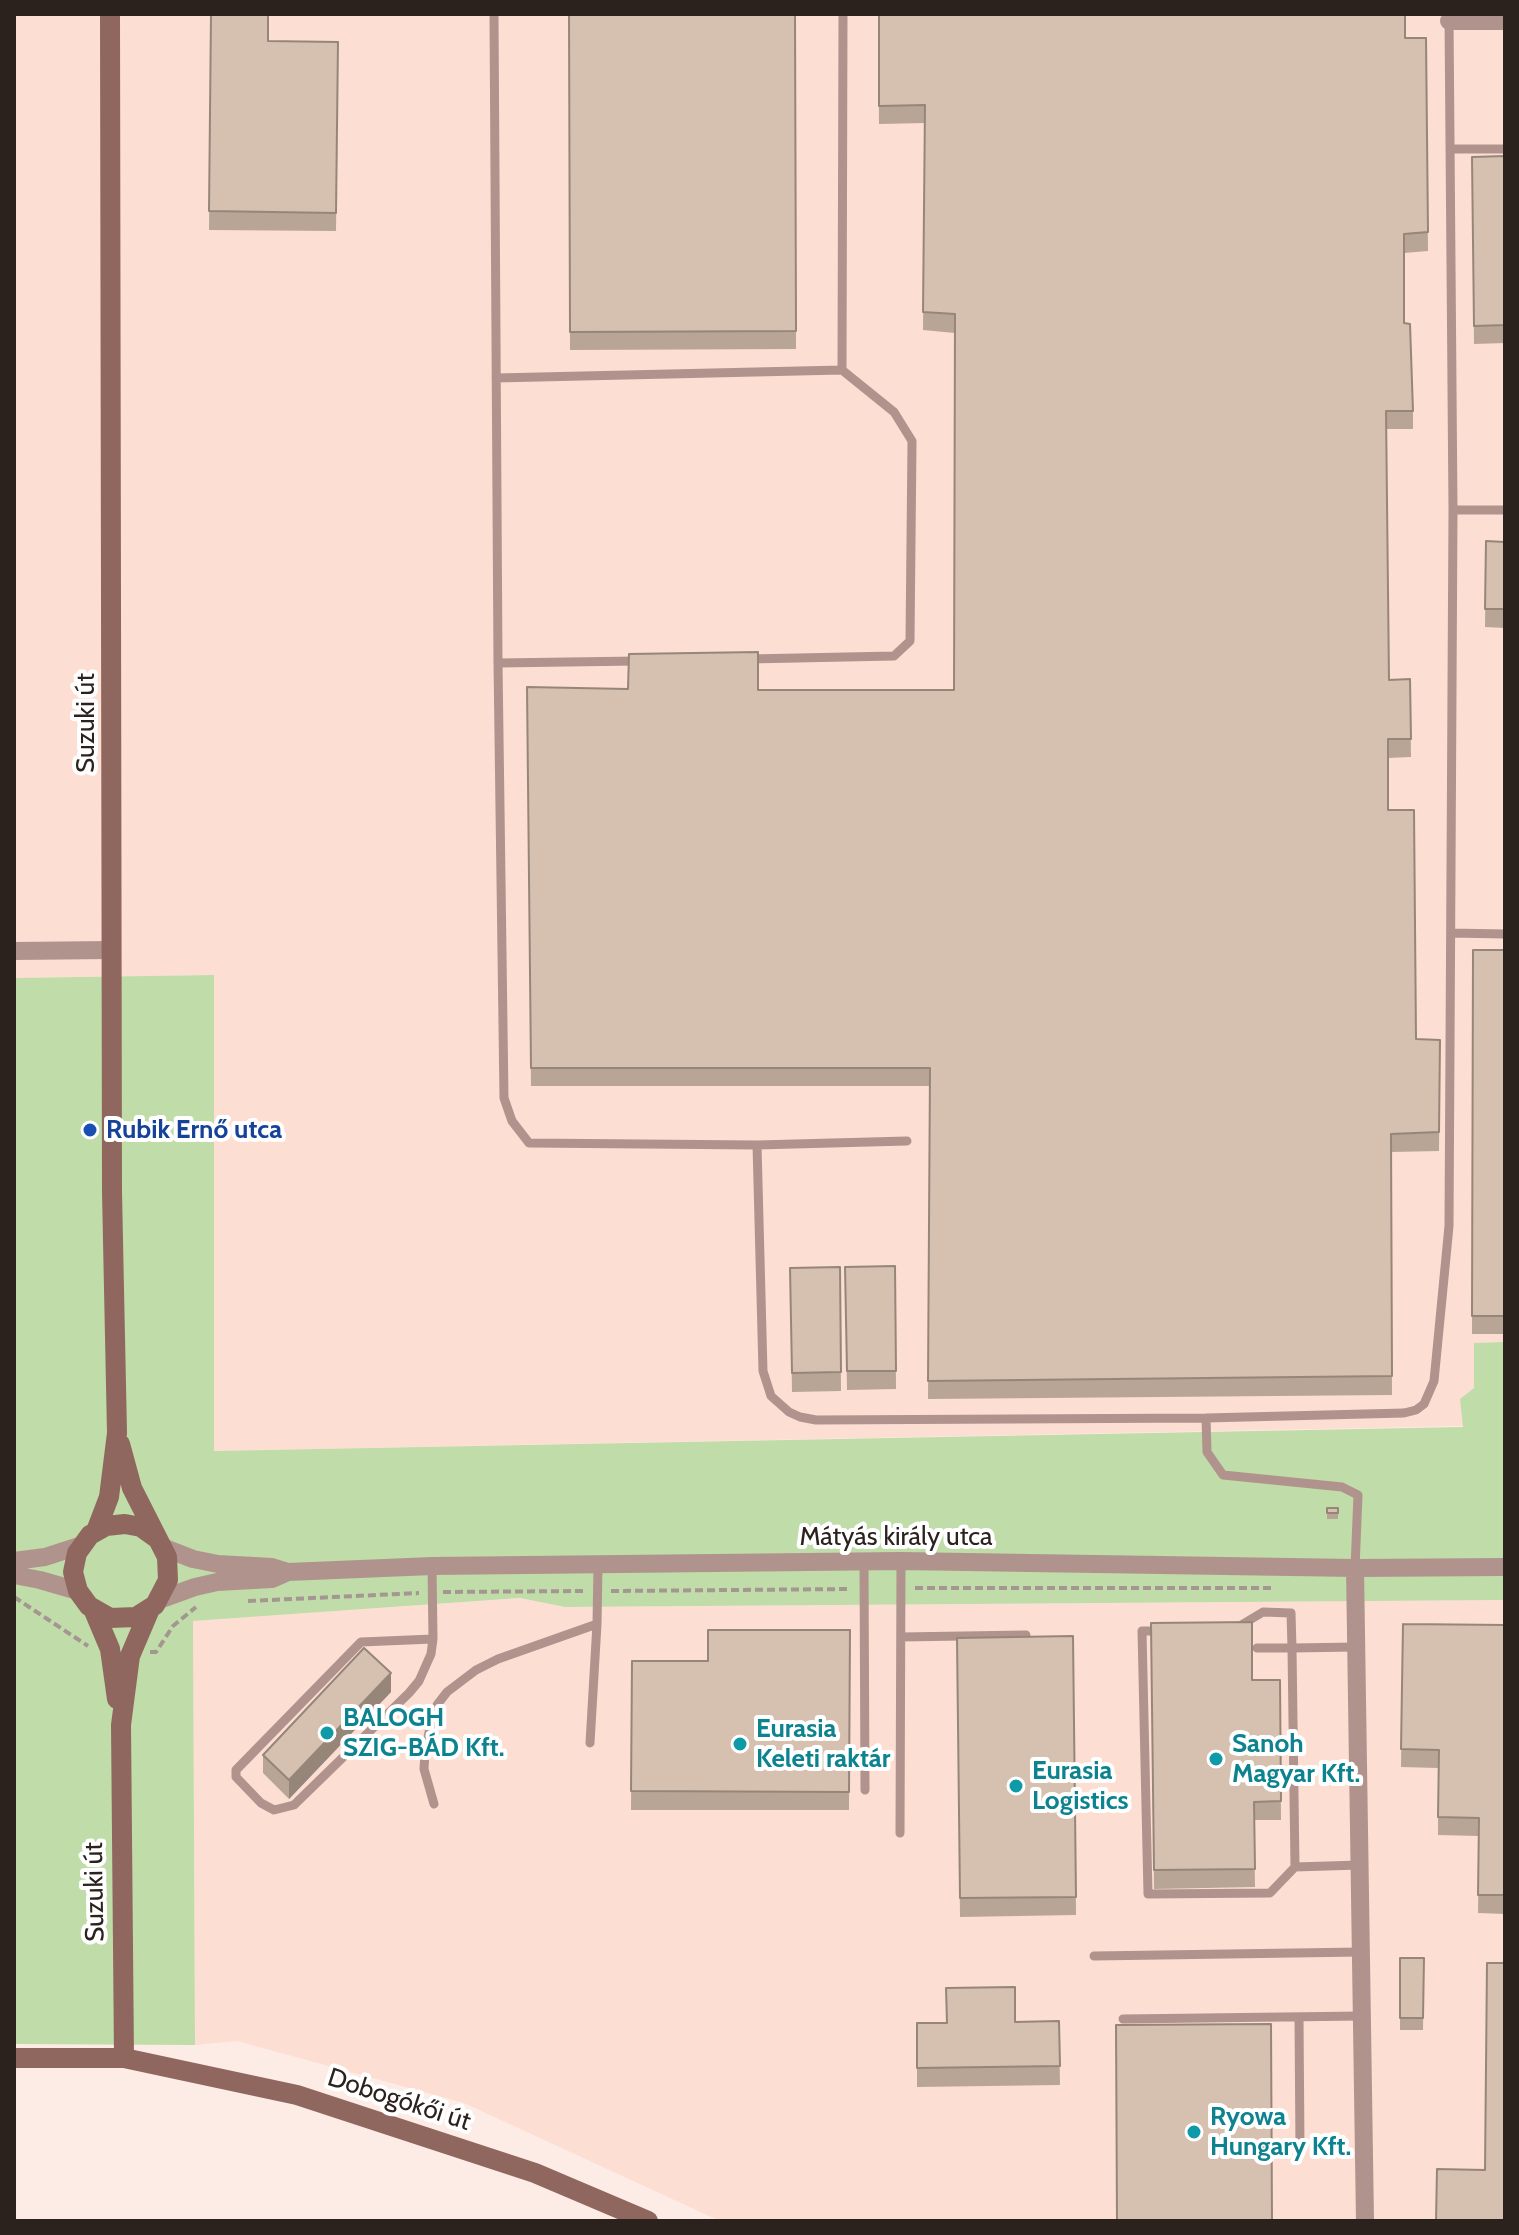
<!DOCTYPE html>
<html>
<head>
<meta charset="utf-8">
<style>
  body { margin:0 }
  #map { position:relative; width:1519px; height:2235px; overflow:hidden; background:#fdece5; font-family:Cabin,sans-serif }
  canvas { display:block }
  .frame { position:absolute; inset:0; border:16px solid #2b211d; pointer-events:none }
</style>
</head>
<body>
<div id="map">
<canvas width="1519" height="2235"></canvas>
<div class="frame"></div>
</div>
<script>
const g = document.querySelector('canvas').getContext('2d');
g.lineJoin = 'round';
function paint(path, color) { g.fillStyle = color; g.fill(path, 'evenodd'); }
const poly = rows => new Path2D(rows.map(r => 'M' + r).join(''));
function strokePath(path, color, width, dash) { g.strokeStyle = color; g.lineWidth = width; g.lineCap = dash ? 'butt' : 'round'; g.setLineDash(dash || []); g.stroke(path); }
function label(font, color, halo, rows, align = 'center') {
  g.font = font + ' Cabin,sans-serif'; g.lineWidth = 8; g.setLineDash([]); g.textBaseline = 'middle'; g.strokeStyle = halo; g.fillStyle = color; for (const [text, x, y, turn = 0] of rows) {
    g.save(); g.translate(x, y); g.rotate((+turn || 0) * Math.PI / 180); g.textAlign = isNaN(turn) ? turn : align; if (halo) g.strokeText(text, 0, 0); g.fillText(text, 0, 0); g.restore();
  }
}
const built = poly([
  [14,14,1505,14,1505,1342,1474,1343,1474,1388,1460,1399,1464,1426,213,1451,214,975,14,978],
  [520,1598,565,1607,1505,1600,1505,2221,720,2221,464,2103,237,2041,195,2045,193,1621]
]);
const green = poly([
  [214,975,214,1451,1463,1427,1460,1399,1474,1388,1474,1343,1505,1342,1505,1600,565,1607,520,1598,193,1621,195,2045,14,2044,14,978]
]);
const path = poly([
  [915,1588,1271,1588],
  [611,1591,851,1589],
  [443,1592,587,1591],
  [14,1597,88,1646],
  [248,1601,419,1593],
  [150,1652,156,1652,173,1626,196,1607]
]);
const service = poly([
  [494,14,498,663,504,1098,512,1121,529,1143,757,1145,907,1141],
  [1450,149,1505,149],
  [842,370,843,14],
  [496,378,842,370,894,412,912,441,910,641,894,656,749,659],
  [1453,510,1505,510],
  [498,663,638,661],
  [1451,933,1505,934],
  [757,1145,763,1371,771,1396,789,1412,800,1417,816,1420,1206,1418,1404,1413,1416,1410,1424,1404,1434,1381,1449,1226,1453,510,1449,18],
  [1206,1418,1207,1452,1223,1475,1342,1487,1358,1495,1355,1568],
  [864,1562,865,1790],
  [432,1566,433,1639,431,1654,419,1681,409,1693,294,1805,274,1810,261,1803,236,1777,236,1770,361,1642,433,1639],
  [1238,1627,1263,1612,1291,1613,1292,1648,1356,1647],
  [1161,1631,1142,1631,1148,1894,1270,1893,1295,1867,1360,1865],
  [901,1637,1026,1635],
  [1257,1648,1292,1648,1295,1867],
  [590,1743,597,1624,598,1566],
  [434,1804,424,1769,425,1752,432,1718,437,1705,447,1692,476,1670,498,1659,597,1624],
  [900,1833,901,1561],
  [1094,1956,1361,1952],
  [1299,2017,1300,2150],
  [1123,2019,1362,2016]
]);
const minor = poly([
  [1449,21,1505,21],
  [14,951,111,950],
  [162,1547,193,1559,218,1564,272,1567,288,1572],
  [14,1561,45,1557,82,1545],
  [1355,1568,1365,2221],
  [14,1575,40,1580,78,1591],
  [159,1600,195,1587,217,1582,272,1579,288,1572,432,1566,901,1561,1355,1568,1505,1567]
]);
const secondary = poly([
  [120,1444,132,1488,167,1557,168,1580,155,1605,136,1617,110,1618,89,1606,78,1591,73,1572,77,1553,90,1535,106,1526,125,1524,141,1527,155,1537],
  [96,1531,109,1497,117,1433,112,1192,110,14],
  [94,1611,110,1649,117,1699],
  [14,2058,124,2058,297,2095,535,2173,648,2221],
  [124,2058,121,1725,130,1656,150,1609]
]);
const wall = poly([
  [211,14,268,41,338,42,336,231,209,230],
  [569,14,795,14,796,349,570,350],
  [878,14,1426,38,1428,251,1404,253,1404,323,1413,411,1413,429,1386,429,1389,680,1410,679,1411,757,1388,758,1388,810,1416,1039,1440,1040,1439,1151,1391,1152,1392,1395,928,1399,930,1086,531,1086,527,687,628,689,954,690,955,333,923,330,925,123,879,124],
  [1505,156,1505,343,1474,344,1472,157],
  [1505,520,1505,628,1485,627,1486,541,1505,542],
  [1473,950,1505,950,1505,1334,1472,1334],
  [895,1266,896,1389,847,1390,845,1267],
  [840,1267,841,1391,792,1392,790,1268],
  [1327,1508,1338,1508,1338,1519,1327,1519],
  [1151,1623,1252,1680,1280,1680,1281,1820,1254,1820,1255,1887,1154,1889],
  [1403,1624,1505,1625,1505,1914,1478,1913,1479,1836,1438,1835,1438,1768,1401,1767],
  [850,1630,849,1810,631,1810,632,1661,708,1661],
  [1073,1636,1076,1915,960,1917,957,1638],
  [391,1692,289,1799,263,1773,263,1755],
  [1400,1958,1424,1958,1423,2030,1400,2030],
  [1059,2021,1060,2085,917,2087,917,2023]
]);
const shadedWall = poly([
  [391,1673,391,1692,289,1799,289,1780]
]);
const building = poly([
  [211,14,268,14,268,41,338,42,336,213,209,211,211,14],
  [569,14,795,14,796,331,570,332,569,14],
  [879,14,1405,14,1405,38,1426,38,1428,232,1404,234,1404,323,1410,324,1413,411,1386,411,1389,680,1410,679,1411,739,1388,739,1388,810,1414,810,1416,1039,1440,1040,1439,1132,1391,1134,1392,1376,928,1381,930,1068,531,1068,527,687,628,689,629,654,758,652,758,690,954,690,955,314,923,312,925,105,879,106,879,14],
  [1505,156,1505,325,1474,326,1472,157,1505,156],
  [1505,520,1505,609,1485,609,1486,541,1505,542,1505,520],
  [1473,950,1505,950,1505,1316,1472,1316,1473,950],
  [895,1266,896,1371,847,1371,845,1267,895,1266],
  [840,1267,841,1372,792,1373,790,1268,840,1267],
  [1327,1508,1338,1508,1338,1513,1327,1513,1327,1508],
  [1252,1622,1252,1680,1280,1680,1281,1801,1254,1802,1255,1869,1154,1870,1151,1623,1252,1622],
  [1403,1624,1505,1625,1505,1895,1478,1895,1479,1818,1438,1817,1439,1750,1401,1749,1403,1624],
  [708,1630,850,1630,849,1792,631,1791,632,1661,708,1661,708,1630],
  [1073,1636,1076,1897,960,1898,957,1638,1073,1636],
  [364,1648,391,1673,289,1780,263,1755,364,1648],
  [1400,1958,1424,1958,1423,2018,1400,2018,1400,1958],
  [1487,1963,1505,1963,1505,2221,1436,2221,1437,2169,1485,2170,1487,1963],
  [1015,1987,1015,2022,1059,2021,1060,2066,917,2068,917,2023,947,2023,946,1988,1015,1987],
  [1271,2024,1272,2221,1117,2221,1116,2025,1271,2024]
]);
const markers = [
  [90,1130,8,"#1a4fb4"],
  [327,1733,8,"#0f9aa8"],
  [740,1744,8,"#0f9aa8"],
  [1216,1759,8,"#0f9aa8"],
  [1016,1786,8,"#0f9aa8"],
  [1194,2132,8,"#0f9aa8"]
];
const streetNames = [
  ["Suzuki út",86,723,-90],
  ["Mátyás király utca",896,1537],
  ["Suzuki út",95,1892,-91],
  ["Dobogókői út",399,2100,18]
];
const transitNames = [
  ["Rubik Ernő utca",106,1130]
];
const cultureNames = [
  ["BALOGH",343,1718],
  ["SZIG-BÁD Kft.",343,1748],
  ["Eurasia",756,1729],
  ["Keleti raktár",756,1759],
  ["Sanoh",1232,1744],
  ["Magyar Kft.",1232,1774],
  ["Eurasia",1032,1771],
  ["Logistics",1032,1801],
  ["Ryowa",1210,2117],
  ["Hungary Kft.",1210,2147]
];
paint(built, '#fcded3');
paint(green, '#c0dca8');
strokePath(path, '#a49691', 4, [8, 4]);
strokePath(service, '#b1938e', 9);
strokePath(minor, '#b1938e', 18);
strokePath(secondary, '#90675f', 20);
paint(wall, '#b8a596');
paint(shadedWall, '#96867a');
paint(building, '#d6c0af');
strokePath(building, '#96867a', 2);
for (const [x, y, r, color] of markers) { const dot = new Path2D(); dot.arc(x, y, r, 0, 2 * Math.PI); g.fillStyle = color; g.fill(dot); strokePath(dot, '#fff', 3); }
label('26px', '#2b211d', '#fff', streetNames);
label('bold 26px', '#164399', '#fff', transitNames, 'left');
label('bold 26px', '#0d838f', '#fff', cultureNames, 'left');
</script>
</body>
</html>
